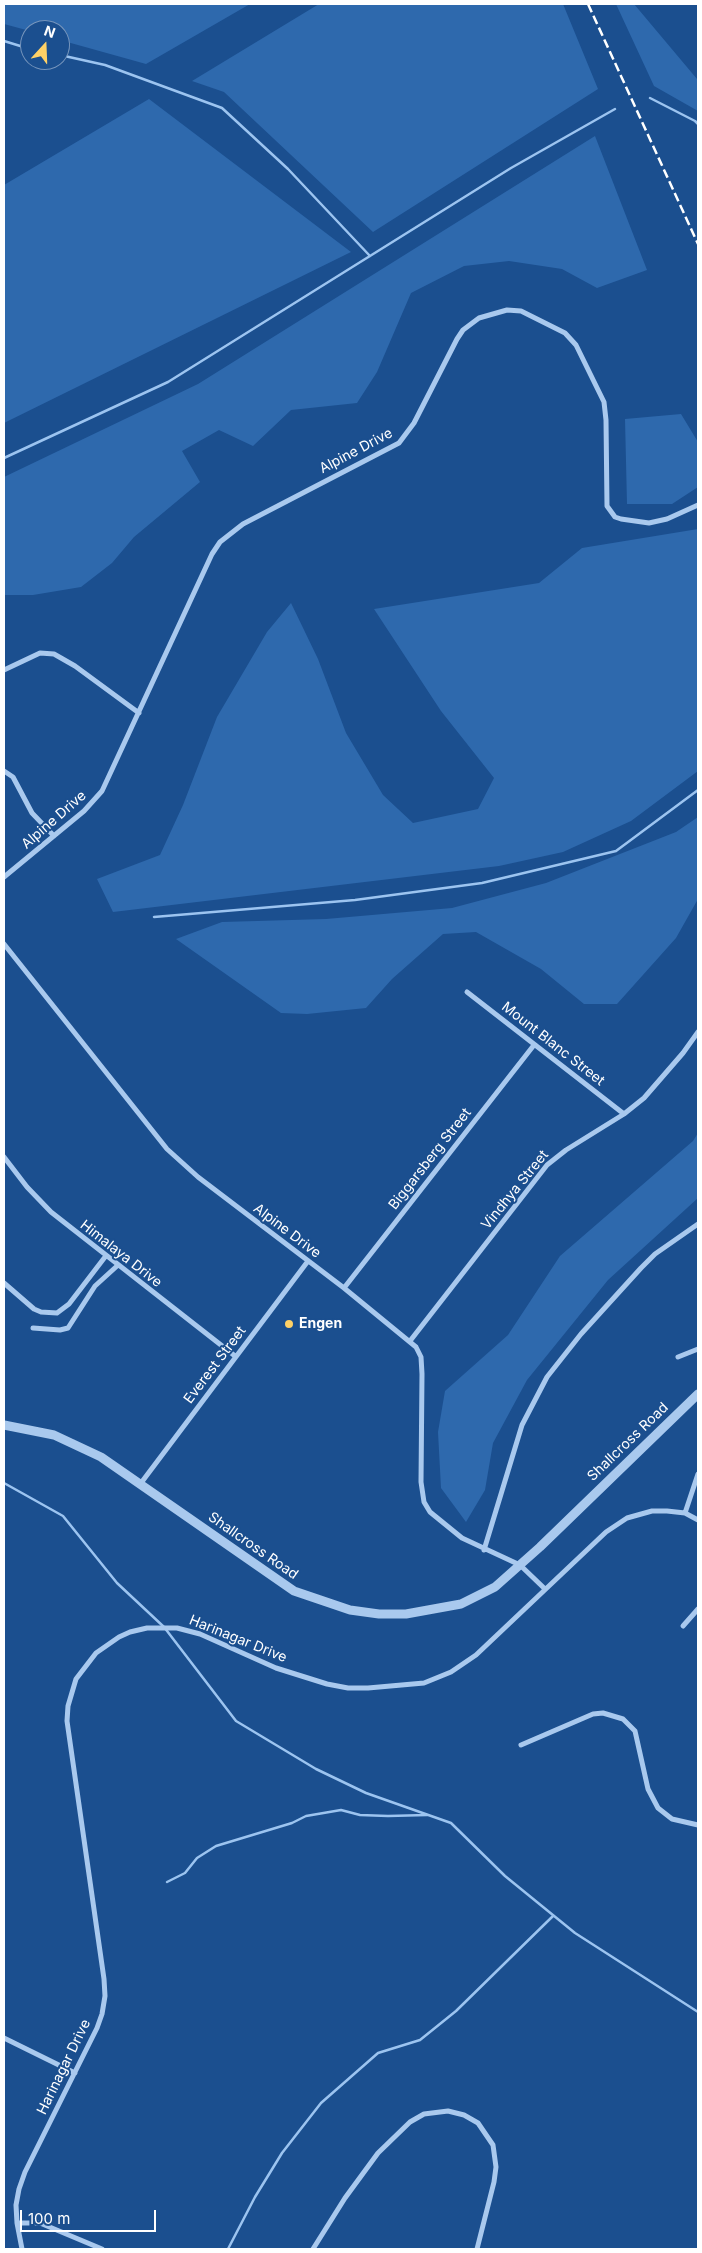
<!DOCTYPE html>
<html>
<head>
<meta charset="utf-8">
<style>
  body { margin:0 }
  #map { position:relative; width:702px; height:2253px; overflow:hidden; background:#1b4f8f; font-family:Inter,sans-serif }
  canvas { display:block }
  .frame { position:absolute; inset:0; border:5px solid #fff; pointer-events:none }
  .north { position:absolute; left:20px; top:20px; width:50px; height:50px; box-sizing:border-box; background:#1b4f8f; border:1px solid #7695bc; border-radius:50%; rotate:20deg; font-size:14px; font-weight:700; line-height:20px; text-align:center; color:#fff }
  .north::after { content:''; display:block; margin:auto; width:18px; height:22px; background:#ffd166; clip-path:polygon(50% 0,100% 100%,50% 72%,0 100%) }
  .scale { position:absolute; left:20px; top:2210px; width:136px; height:22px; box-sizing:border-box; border:2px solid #fff; border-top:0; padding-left:6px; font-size:15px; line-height:18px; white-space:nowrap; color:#fff; -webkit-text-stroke:4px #1b4f8f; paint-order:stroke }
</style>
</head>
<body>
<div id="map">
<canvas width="702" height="2253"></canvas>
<div class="frame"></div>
<div class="north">N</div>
<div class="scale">100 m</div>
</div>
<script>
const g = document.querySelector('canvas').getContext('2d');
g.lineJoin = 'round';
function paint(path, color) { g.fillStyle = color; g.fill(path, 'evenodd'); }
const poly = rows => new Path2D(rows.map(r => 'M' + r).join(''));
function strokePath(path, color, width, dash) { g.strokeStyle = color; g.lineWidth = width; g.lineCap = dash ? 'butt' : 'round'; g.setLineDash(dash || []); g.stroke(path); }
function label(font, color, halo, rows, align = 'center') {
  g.font = font + ' Inter,sans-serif'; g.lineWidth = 4; g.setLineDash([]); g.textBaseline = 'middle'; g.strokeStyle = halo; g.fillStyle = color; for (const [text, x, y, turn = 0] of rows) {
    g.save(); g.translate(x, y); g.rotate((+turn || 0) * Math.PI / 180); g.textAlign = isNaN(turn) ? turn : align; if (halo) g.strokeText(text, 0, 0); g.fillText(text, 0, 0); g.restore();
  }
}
const green = poly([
  [4,4,250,4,146,64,60,40,60,30,30,31,4,24],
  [319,4,563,4,598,89,373,232,224,92,192,81],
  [616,4,634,4,697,79,698,111,654,86],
  [149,99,351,252,4,423,4,185],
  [595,136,647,270,597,288,562,269,509,261,464,266,411,293,377,372,357,403,291,410,253,446,219,430,182,451,200,482,134,537,112,563,81,587,33,595,4,595,4,477,198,384],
  [681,414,698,442,698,487,672,504,627,504,625,419],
  [698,529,698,771,631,821,563,852,499,866,113,912,97,879,160,855,183,805,217,717,267,632,291,603,318,659,346,733,383,795,413,823,478,809,494,778,441,711,374,609,539,583,582,548],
  [698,817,698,899,676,938,617,1004,584,1004,541,969,476,932,443,934,392,979,366,1008,307,1014,281,1013,176,939,222,922,326,919,452,908,546,883,676,832],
  [698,1133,698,1198,608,1280,527,1380,493,1443,485,1490,466,1522,441,1488,438,1432,445,1391,508,1335,560,1256,693,1141]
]);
const stream = poly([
  [4,41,30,49],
  [60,55,105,65,222,108,288,169,370,256],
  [650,98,695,121,698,124],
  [4,458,168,382,511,168,615,109],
  [154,917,355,900,482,883,616,851,698,790],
  [4,1483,63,1516,117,1583,164,1627,236,1721,316,1769,366,1793,451,1823,505,1876,575,1933,698,2012],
  [167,1882,185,1873,197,1858,216,1846,292,1823,306,1816,341,1810,360,1815,388,1816,427,1815],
  [228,2249,255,2197,282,2153,321,2103,378,2053,420,2040,456,2011,553,1916]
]);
const minor = poly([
  [4,670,40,653,54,654,75,666,139,713],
  [4,771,13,777,32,813,54,836],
  [4,877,84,811,102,791,212,554,220,542,243,524,399,443,414,423,457,339,463,330,479,318,507,310,521,311,565,333,576,345,604,402,606,420,607,506,615,517,621,519,649,523,667,519,698,505],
  [4,944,167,1149,198,1177,344,1288,416,1347,421,1357,422,1374,421,1482,424,1502,430,1512,462,1538,520,1565,545,1589],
  [467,992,624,1114],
  [4,1157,27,1187,51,1212,235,1356],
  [4,1283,34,1309,41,1312,57,1313,69,1304,105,1257],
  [344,1288,534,1045],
  [33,1328,60,1330,68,1328,95,1286,117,1266],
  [410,1341,547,1165,566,1150,624,1114,644,1098,683,1053,698,1032],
  [678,1357,698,1349],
  [141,1483,308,1261],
  [685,1513,698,1474],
  [484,1550,522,1425,547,1377,581,1334,641,1268,655,1254,698,1224],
  [683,1626,698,1609],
  [521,1745,593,1714,603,1713,623,1719,635,1731,648,1789,658,1808,672,1819,698,1825],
  [4,2038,75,2073],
  [17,2223,40,2223,102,2249],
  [22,2249,17,2223,16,2205,19,2189,25,2172,97,2028,102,2014,105,1996,104,1979,67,1721,68,1706,76,1679,96,1653,119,1637,130,1632,147,1628,177,1628,200,1634,276,1668,327,1684,348,1688,368,1688,424,1683,451,1672,476,1655,606,1532,627,1518,652,1511,667,1511,685,1513,698,1520],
  [313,2249,345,2198,378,2153,410,2122,424,2114,448,2111,464,2115,478,2123,493,2145,496,2167,494,2182,477,2249]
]);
const tertiary = poly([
  [4,1425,54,1435,101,1457,294,1591,350,1610,379,1614,406,1614,461,1604,495,1587,540,1547,698,1394]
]);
const rail = poly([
  [588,4,698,244]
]);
const markers = [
  [289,1324,5,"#ffd166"]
];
const streetNames = [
  ["Alpine Drive",356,451,-28],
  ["Alpine Drive",54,820,-41],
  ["Mount Blanc Street",553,1044,38],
  ["Biggarsberg Street",430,1159,-52],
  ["Vindhya Street",515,1190,-51],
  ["Alpine Drive",287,1231,37],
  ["Himalaya Drive",121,1254,38],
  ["Everest Street",215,1365,-53],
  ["Shallcross Road",628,1442,-44],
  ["Shallcross Road",253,1546,35],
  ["Harinagar Drive",238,1639,22],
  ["Harinagar Drive",64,2067,-64]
];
const poiNames = [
  ["Engen",299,1324]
];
paint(green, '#2e69ad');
strokePath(stream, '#9cc4f0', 2.5);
strokePath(minor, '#a9c9ee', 5);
strokePath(tertiary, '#a9c9ee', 9);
strokePath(rail, '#fff', 2.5, [9, 4]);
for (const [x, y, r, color] of markers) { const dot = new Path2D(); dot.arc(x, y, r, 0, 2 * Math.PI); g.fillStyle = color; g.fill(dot); strokePath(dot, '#1b4f8f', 2); }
label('14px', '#fff', '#1b4f8f', streetNames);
label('bold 14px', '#fff', '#1b4f8f', poiNames, 'left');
</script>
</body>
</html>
